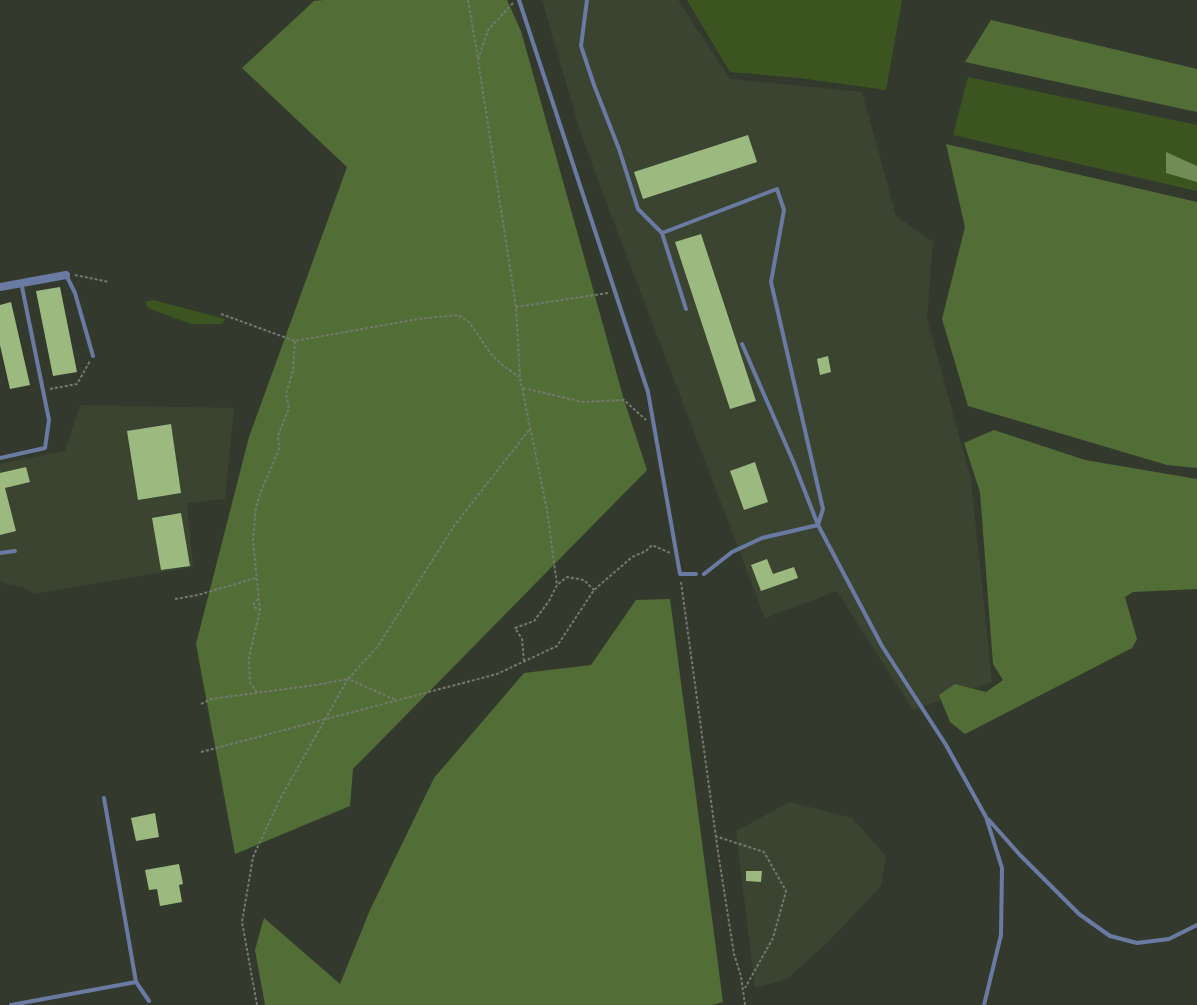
<!DOCTYPE html>
<html>
<head>
<meta charset="utf-8">
<style>
  body { margin:0 }
  canvas { display:block; background:#333a2d }
</style>
</head>
<body>
<canvas width="1197" height="1005"></canvas>
<script>
const g = document.querySelector('canvas').getContext('2d');
g.lineJoin = 'round';
function paint(path, color) { g.fillStyle = color; g.fill(path, 'evenodd'); }
const poly = rows => new Path2D(rows.map(r => 'M' + r).join(''));
function strokePath(path, color, width, dash) { g.strokeStyle = color; g.lineWidth = width; g.lineCap = dash ? 'butt' : 'round'; g.setLineDash(dash || []); g.stroke(path); }
const built = poly([
  [542,0,678,0,730,79,862,92,896,216,933,242,927,318,971,480,992,682,913,710,837,591,765,618,597,178,579,127],
  [80,405,234,408,225,499,187,503,193,567,34,594,23,587,5,584,0,580,0,464,65,451],
  [790,802,852,818,886,856,881,886,829,941,787,979,755,988,736,831]
]);
const green = poly([
  [687,0,902,0,886,90,800,78,730,72],
  [968,77,1197,125,1197,191,953,135],
  [153,300,225,319,222,324,191,324,148,308,145,302]
]);
const forest = poly([
  [324,0,507,0,521,31,624,400,647,470,353,769,350,806,235,854,196,644,249,437,347,167,242,68,314,1],
  [991,20,1197,69,1197,112,965,62],
  [946,144,1197,202,1197,468,1167,465,968,406,942,319,965,227],
  [994,430,1085,460,1197,479,1197,589,1133,592,1125,597,1137,639,1132,648,965,734,950,722,939,695,955,684,986,692,1003,680,993,664,980,492,964,443],
  [670,599,723,1002,712,1005,265,1005,255,950,264,918,340,984,370,910,434,778,524,673,591,665,636,600]
]);
const water = poly([
  [1166,152,1197,166,1197,182,1166,173]
]);
const building = poly([
  [748,135,757,162,643,199,634,172],
  [701,234,756,401,730,409,675,242],
  [60,287,77,372,53,376,36,291],
  [11,302,30,385,10,389,0,345,0,305],
  [828,356,831,372,820,375,817,359],
  [171,424,181,493,138,500,127,431],
  [755,462,768,502,744,510,730,471],
  [26,467,30,482,5,488,16,531,0,535,0,473],
  [181,513,190,566,161,570,152,518],
  [767,559,773,574,794,567,798,578,761,591,751,565],
  [155,813,159,837,136,841,131,818],
  [179,864,183,884,179,885,182,902,160,906,157,889,149,890,145,870],
  [746,871,762,871,761,882,746,881]
]);
const path = poly([
  [468,0,478,59],
  [513,3,488,30,478,60,516,307,520,378,547,510,557,585],
  [75,275,109,282],
  [516,307,608,293],
  [221,314,295,341,418,319,458,315,469,322,491,354,501,364,519,377],
  [523,388,583,402,624,400,646,420],
  [50,389,77,384,90,361],
  [681,582,718,852,734,954,741,976,745,1005],
  [175,599,198,595,256,578],
  [258,599,254,602,254,607,260,610],
  [524,661,522,639,515,628,534,621,549,601,557,585,567,577,584,580,594,590],
  [257,692,250,683,249,657,260,610,253,540,256,508,260,494,279,449,278,436,289,408,286,394,293,371,295,341],
  [201,704,211,699,315,685,348,679,378,646,454,526,529,430],
  [201,752,497,674,557,646,594,590,632,557,646,551,652,545,670,553],
  [715,836,764,852,786,891,773,938,745,988],
  [257,1005,242,922,253,857,280,799,348,679,396,700]
]);
const service = poly([
  [519,0,648,392,680,574,696,574],
  [587,0,581,46,594,85,619,149,638,209,662,233,686,309],
  [662,233,777,189,784,210,771,282,823,509,818,525],
  [66,275,75,293,93,356],
  [742,344,793,461,818,525,882,646,946,745,986,817,1002,868,1001,935,984,1005],
  [0,458,45,448,49,420,21,282],
  [0,553,15,551],
  [704,574,732,552,762,538,818,525],
  [104,798,136,982,149,1001],
  [988,819,1020,855,1079,914,1110,936,1137,943,1169,939,1197,925],
  [11,1005,136,982]
]);
const minor = poly([
  [0,287,66,275]
]);
paint(built, '#3a4431');
paint(green, '#3c5520');
paint(forest, '#536d37');
paint(water, '#718d55');
paint(building, '#9cba80');
strokePath(path, '#73796e', 2, [3, 2]);
strokePath(service, '#6b7aa3', 4);
strokePath(minor, '#6b7aa3', 8);
</script>
</body>
</html>
